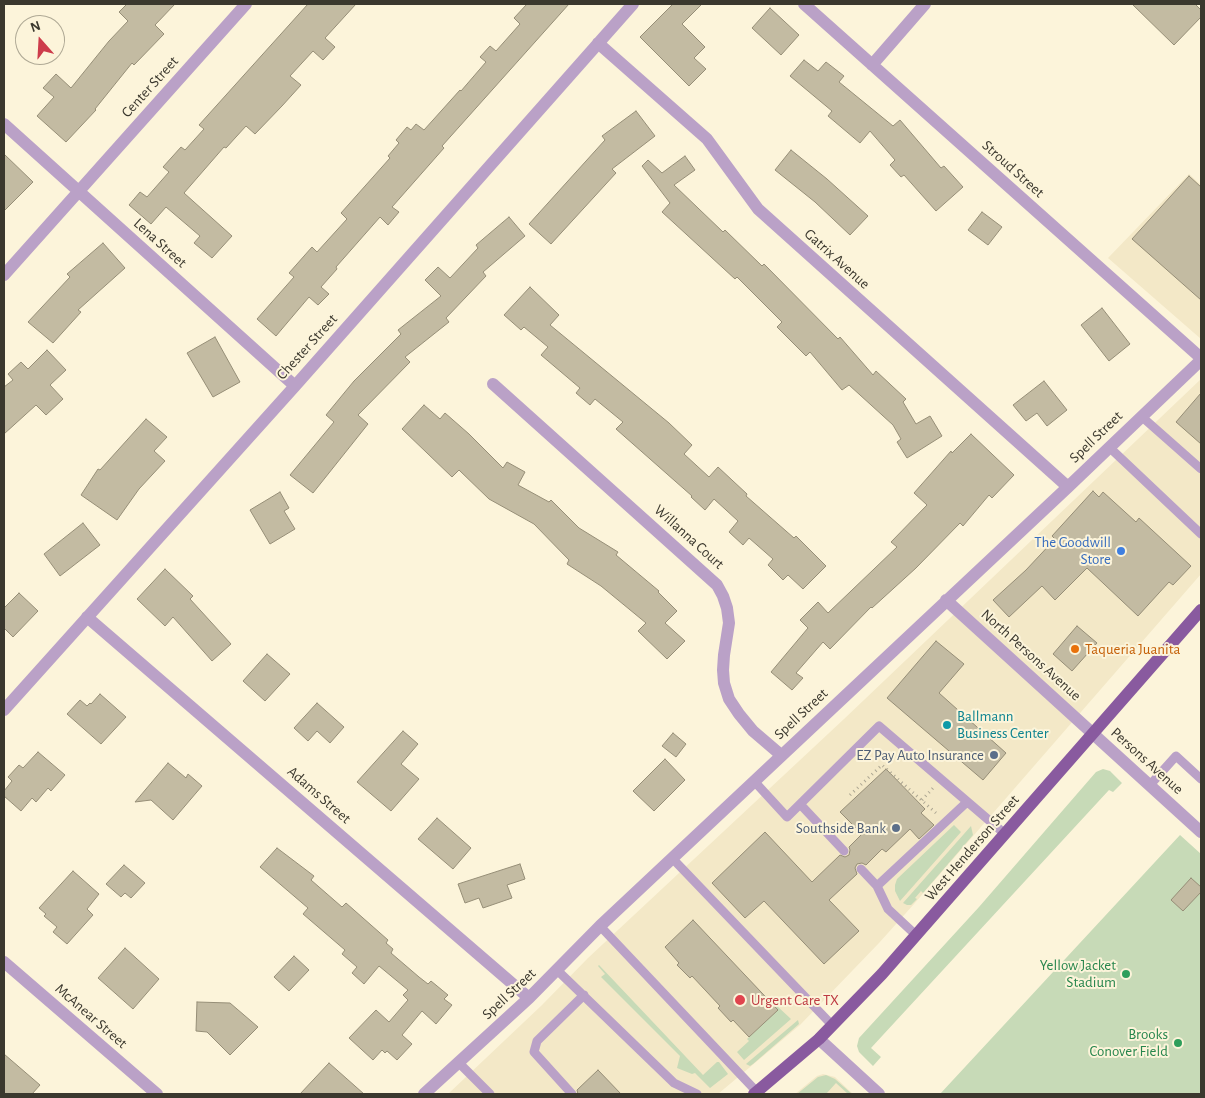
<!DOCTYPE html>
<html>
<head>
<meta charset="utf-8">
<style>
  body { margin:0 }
  #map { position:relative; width:1205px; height:1098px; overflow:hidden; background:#fcf4da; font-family:"Alegreya Sans",sans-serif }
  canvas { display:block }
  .frame { position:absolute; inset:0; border:5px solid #3b382e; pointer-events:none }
  .north { position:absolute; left:15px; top:15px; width:50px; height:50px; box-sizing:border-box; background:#fcf4da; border:1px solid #afa995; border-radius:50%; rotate:341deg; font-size:14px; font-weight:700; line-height:20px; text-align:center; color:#3b382e }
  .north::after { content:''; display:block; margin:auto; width:18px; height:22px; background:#cd3c4b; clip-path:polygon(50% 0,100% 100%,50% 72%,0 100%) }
</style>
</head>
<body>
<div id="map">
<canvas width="1205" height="1098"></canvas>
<div class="frame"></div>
<div class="north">N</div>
</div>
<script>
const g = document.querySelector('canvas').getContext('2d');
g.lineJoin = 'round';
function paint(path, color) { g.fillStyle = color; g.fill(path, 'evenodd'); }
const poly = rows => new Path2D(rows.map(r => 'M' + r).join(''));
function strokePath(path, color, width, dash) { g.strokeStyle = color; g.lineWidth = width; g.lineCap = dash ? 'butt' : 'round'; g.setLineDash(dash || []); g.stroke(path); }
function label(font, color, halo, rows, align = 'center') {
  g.font = font + ' "Alegreya Sans",sans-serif'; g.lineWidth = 4; g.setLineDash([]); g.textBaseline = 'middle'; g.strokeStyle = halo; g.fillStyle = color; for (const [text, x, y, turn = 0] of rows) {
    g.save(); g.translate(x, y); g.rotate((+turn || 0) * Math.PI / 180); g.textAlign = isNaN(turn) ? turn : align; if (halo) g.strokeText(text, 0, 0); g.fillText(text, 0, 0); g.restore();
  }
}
const built = poly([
  [1189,174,1201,185,1201,339,1108,258],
  [1201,379,1201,574,914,904,879,943,800,1025,718,1094,448,1094,542,1005,588,958,844,719],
  [823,1074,835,1077,853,1094,795,1094,817,1076]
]);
const green = poly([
  [1103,769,1110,771,1122,783,1113,792,1109,790,871,1048,881,1057,873,1066,859,1052,857,1046,859,1038,979,907,1096,772],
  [954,825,961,832,900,901,895,891,895,885,897,879],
  [971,826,973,835,923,893,921,891,915,898,917,899,911,905,907,905,903,903],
  [1180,835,1201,854,1201,1094,940,1094],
  [599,965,703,1075,717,1062,719,1062,728,1074,710,1088,695,1073,692,1074,677,1068,680,1056,601,977,605,974,598,966],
  [777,1006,791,1019,744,1060,737,1052,749,1041,747,1039,778,1010,775,1007],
  [798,1020,799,1024,753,1064,750,1066,746,1064],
  [826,1075,835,1079,852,1094,848,1094,836,1083,826,1094,797,1094,818,1077]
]);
const building = poly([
  [127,4,175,4,155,25,164,34,134,65,132,63,95,109,96,110,66,142,37,116,54,97,43,88,56,74,71,88,109,41,128,21,119,12,127,4],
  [308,4,356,4,325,38,335,47,323,60,313,51,290,76,301,85,282,106,255,134,246,126,226,148,224,147,184,193,232,236,212,258,194,243,200,236,166,207,151,224,129,205,140,192,147,197,169,172,163,167,181,147,185,150,204,129,199,125,308,4],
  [527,4,569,4,442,146,444,148,392,207,399,212,388,225,380,217,336,267,337,269,321,287,329,294,318,305,309,297,276,336,257,319,294,277,289,273,312,247,317,252,347,219,341,213,390,158,388,156,399,143,396,140,407,127,411,130,416,124,424,130,460,90,461,91,486,62,480,57,490,46,496,51,520,24,514,18,527,4],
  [673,4,702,4,682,24,705,47,694,58,706,69,689,86,640,37,673,4],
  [1132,4,1195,4,1201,10,1201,17,1174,45,1132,4],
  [770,8,799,35,781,55,752,28,770,8],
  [804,60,818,71,826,62,844,76,839,82,893,126,900,120,941,168,944,166,963,187,936,211,904,175,901,177,890,165,895,160,870,131,860,143,828,116,832,111,790,76,804,60],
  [636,111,655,136,612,169,616,173,551,244,529,224,605,140,602,136,636,111],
  [791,150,827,179,868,216,850,235,815,202,775,170,791,150],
  [4,154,33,182,4,211,4,154],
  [685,156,695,170,674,185,723,232,725,230,762,266,764,264,838,339,840,337,873,375,876,371,906,399,903,402,916,424,930,416,942,436,907,458,897,442,901,439,893,425,849,385,842,390,810,352,806,356,777,327,782,322,737,277,735,279,662,212,670,203,642,166,648,160,662,173,685,156],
  [1189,176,1201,187,1201,300,1132,239,1189,176],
  [982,212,1002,227,988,245,968,230,982,212],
  [509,217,525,236,483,272,486,276,446,318,449,322,405,357,410,362,358,415,368,424,313,493,290,475,334,422,326,415,354,381,401,334,398,330,441,296,425,280,438,267,450,278,478,248,476,245,509,217],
  [103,243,125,268,78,310,81,312,53,343,28,322,70,277,67,274,103,243],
  [530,287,559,315,550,325,669,423,692,445,684,454,709,477,718,467,747,494,746,496,794,538,796,536,826,566,803,589,788,575,783,580,768,565,773,559,749,538,743,545,729,532,738,521,714,499,705,510,691,497,692,496,616,429,623,422,595,399,590,405,576,393,580,388,541,355,548,347,524,327,521,330,504,315,530,287],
  [1102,308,1130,344,1109,361,1081,325,1102,308],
  [215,337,240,382,213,397,187,353,215,337],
  [47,350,66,370,50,385,63,399,46,415,36,405,4,434,4,387,13,380,8,374,21,362,28,369,47,350],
  [1044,381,1067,410,1047,426,1037,413,1026,421,1013,405,1044,381],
  [1201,393,1201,444,1176,422,1201,393],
  [424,405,440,419,445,413,469,434,503,468,507,462,525,472,518,485,549,502,551,500,579,528,618,552,616,555,659,591,658,592,677,611,665,623,685,641,667,659,638,631,646,623,601,586,567,564,569,560,534,524,489,499,459,470,452,477,402,429,424,405],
  [146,419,167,437,154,451,165,461,139,489,117,520,81,495,98,469,100,470,146,419],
  [971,434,1014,475,992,498,989,495,963,526,960,523,916,568,872,608,871,607,830,649,823,642,796,673,803,678,792,690,771,672,808,628,800,620,818,602,828,613,897,547,891,542,927,505,914,493,951,451,952,453,971,434],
  [1093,491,1099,497,1103,492,1136,522,1139,518,1191,566,1173,585,1169,582,1138,616,1087,568,1055,600,1042,586,1009,617,993,600,1026,570,1055,539,1052,536,1093,491],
  [280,492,289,508,284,511,295,529,270,544,250,510,280,492],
  [83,523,100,545,60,576,44,554,83,523],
  [165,569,193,596,190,599,231,644,212,661,173,617,165,626,137,599,165,569],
  [19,593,38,611,13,637,4,628,4,608,19,593],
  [1077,626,1097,643,1072,671,1053,654,1077,626],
  [936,641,964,664,939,693,1006,753,983,780,887,698,936,641],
  [267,654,290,674,265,701,243,681,267,654],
  [100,694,126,717,101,744,67,714,80,700,87,706,90,703,91,704,100,694],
  [317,703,344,727,330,743,317,731,308,741,294,728,317,703],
  [403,731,418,744,401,764,419,779,391,811,357,782,403,731],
  [673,733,686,744,676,757,662,746,673,733],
  [38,752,65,775,51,791,48,788,36,802,32,798,21,811,4,796,4,791,12,781,8,777,19,765,23,768,38,752],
  [665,759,685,780,654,811,633,791,665,759],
  [168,763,186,778,188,774,202,786,173,820,151,800,135,802,168,763],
  [886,769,925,809,921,813,934,825,919,839,910,829,886,852,882,849,866,865,862,863,857,864,855,868,857,874,829,900,859,931,824,964,764,901,745,918,712,883,765,832,812,882,840,855,845,857,849,855,850,850,849,847,862,834,840,812,886,769],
  [437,818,471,848,453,869,418,839,437,818],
  [277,848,314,876,311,880,342,907,346,903,388,940,386,943,393,949,391,953,419,977,428,984,431,981,448,995,444,999,452,1005,436,1024,422,1011,402,1035,412,1044,397,1060,387,1051,385,1053,382,1050,373,1060,349,1038,376,1010,389,1022,408,1000,403,995,408,990,379,966,364,984,352,973,357,967,342,954,345,950,303,914,308,908,260,867,277,848],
  [520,864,525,879,507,885,512,898,483,908,479,898,465,903,458,884,520,864],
  [124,865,145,883,131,898,125,893,121,897,106,884,124,865],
  [73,871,99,894,87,909,93,915,67,944,53,932,57,927,44,916,46,914,39,908,73,871],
  [1191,878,1201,887,1201,892,1183,911,1171,900,1191,878],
  [693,920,778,1010,749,1037,733,1020,731,1022,718,1008,720,1006,692,976,690,978,677,965,679,963,665,947,693,920],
  [125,948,159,979,133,1009,98,978,125,948],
  [294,956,309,970,289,991,274,977,294,956],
  [197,1002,230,1003,258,1027,230,1055,207,1032,196,1031,197,1002],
  [4,1054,40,1085,32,1094,4,1094,4,1054],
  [329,1063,364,1094,300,1094,329,1063],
  [598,1070,621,1094,578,1094,577,1090,598,1070]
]);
const path = poly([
  [850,795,882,765,936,813],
  [922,800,933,788]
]);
const service = poly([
  [1141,416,1201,469],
  [1109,447,1201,534],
  [754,781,787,817,879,726,1005,834],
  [1150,785,1176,756,1201,779],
  [800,804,844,851],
  [672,858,832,1025],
  [861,869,877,886,888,909,917,936],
  [877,886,967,802],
  [600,926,757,1092],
  [558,971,674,1083,697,1094],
  [458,1062,490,1094],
  [572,1094,534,1052,537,1041,584,995]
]);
const minor = poly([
  [804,4,1201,358],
  [598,43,707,139,758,209,1068,487],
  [872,65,925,4],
  [4,124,295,386],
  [4,275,246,4],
  [493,384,717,585,723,596,727,608,729,623,724,655,723,670,724,683,729,699,739,714,753,731,781,755],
  [946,600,1201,832],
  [87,617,529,998],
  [4,710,295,386,633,4],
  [4,962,157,1094],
  [819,1039,879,1094],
  [424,1094,529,998,600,926,1068,487,1201,360]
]);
const primary = poly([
  [754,1094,819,1039,882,974,1201,610]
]);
const markers = [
  [1121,551,5,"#3f7fe0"],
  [1075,649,5,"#e8710a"],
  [947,725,5,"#0f9aa8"],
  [994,755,5,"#5c6f8a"],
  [896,828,5,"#5c6f8a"],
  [1126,974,5,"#2e9e5b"],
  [740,1000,6,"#e0444e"],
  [1178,1043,5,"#2e9e5b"]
];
const streetNames = [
  ["Center Street",150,87,-48],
  ["Stroud Street",1013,169,42],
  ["Lena Street",160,243,42],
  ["Gatrix Avenue",837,259,42],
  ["Chester Street",307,347,-48],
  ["Spell Street",1096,437,-44],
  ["Willanna Court",689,537,42],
  ["North Persons Avenue",1031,655,42],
  ["Spell Street",801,714,-43],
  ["Persons Avenue",1147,761,42],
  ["Adams Street",319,795,41],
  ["West Henderson Street",972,848,-49],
  ["Spell Street",509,994,-43],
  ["McAnear Street",91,1016,41]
];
const shopNames = [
  ["The Goodwill",1111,542],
  ["Store",1111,559]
];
const foodNames = [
  ["Taqueria Juanita",1085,649]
];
const cultureNames = [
  ["Ballmann",957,716],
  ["Business Center",957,733]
];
const serviceNames = [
  ["EZ Pay Auto Insurance",984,755],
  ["Southside Bank",886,828]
];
const leisureNames = [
  ["Yellow Jacket",1116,965],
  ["Stadium",1116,982],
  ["Brooks",1168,1034],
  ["Conover Field",1168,1051]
];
const healthNames = [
  ["Urgent Care TX",751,1000]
];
paint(built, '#f3e8c7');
paint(green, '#c7dab7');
paint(building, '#c3bba2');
strokePath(building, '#968e77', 1);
strokePath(path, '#aca692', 3, [1, 4]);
strokePath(service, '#baa1c7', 9);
strokePath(minor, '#baa1c7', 12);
strokePath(primary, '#895a9f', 12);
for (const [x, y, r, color] of markers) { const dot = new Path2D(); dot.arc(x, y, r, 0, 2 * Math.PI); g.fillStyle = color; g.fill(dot); strokePath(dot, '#fcf4da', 2); }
label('15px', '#3b382e', '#fcf4da', streetNames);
label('15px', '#366cbe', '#fcf4da', shopNames, 'right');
label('15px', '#c56008', '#fcf4da', foodNames, 'left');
label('15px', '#0d838f', '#fcf4da', cultureNames, 'left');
label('15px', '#4e5e75', '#fcf4da', serviceNames, 'right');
label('15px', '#27864d', '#fcf4da', leisureNames, 'right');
label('15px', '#be3a42', '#fcf4da', healthNames, 'left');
</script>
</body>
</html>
